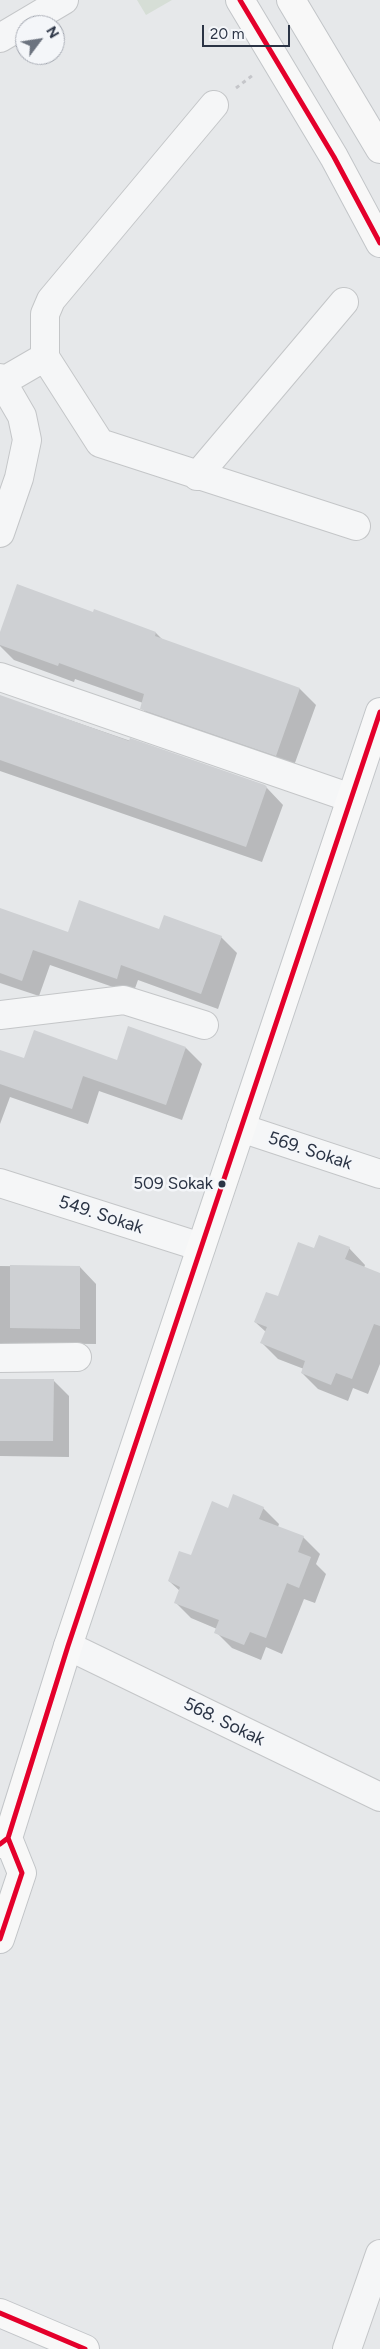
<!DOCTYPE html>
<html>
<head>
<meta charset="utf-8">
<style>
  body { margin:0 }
  #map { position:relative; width:380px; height:2349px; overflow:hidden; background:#e6e8ea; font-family:Figtree,sans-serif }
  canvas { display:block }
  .north { position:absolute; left:15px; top:15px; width:50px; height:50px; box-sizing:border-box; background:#f4f6f9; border:1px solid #a4a8b1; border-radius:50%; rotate:59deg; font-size:14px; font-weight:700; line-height:20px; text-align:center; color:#2b3445 }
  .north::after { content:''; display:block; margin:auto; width:18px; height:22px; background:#6c737f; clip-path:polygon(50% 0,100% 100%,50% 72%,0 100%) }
  .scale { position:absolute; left:202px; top:25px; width:88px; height:22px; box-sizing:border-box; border:2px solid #2b3445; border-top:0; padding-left:6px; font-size:15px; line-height:18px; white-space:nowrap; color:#2b3445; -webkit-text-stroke:4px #f4f6f9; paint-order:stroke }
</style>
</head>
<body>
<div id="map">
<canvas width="380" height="2349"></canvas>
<div class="north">N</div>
<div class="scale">20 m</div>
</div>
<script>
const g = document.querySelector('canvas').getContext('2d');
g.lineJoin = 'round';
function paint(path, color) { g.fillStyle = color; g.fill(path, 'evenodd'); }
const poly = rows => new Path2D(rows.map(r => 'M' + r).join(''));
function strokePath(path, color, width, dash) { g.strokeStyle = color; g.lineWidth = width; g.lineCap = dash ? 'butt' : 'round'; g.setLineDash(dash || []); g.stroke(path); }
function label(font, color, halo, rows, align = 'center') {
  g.font = font + ' Figtree,sans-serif'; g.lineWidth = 5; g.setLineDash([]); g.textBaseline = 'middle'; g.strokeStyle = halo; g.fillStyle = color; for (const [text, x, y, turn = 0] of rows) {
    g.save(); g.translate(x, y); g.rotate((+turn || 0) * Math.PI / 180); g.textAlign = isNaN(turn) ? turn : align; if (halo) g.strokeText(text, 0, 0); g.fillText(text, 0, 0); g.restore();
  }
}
const green = poly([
  [137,0,172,0,146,15]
]);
const shadow = poly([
  [94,614,156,633,163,640,300,689,316,705,292,771,158,725,142,708,143,703,75,679,74,682,14,660,0,646,0,636],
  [0,696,267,788,283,805,262,862,0,771],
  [0,909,68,933,160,930,221,937,237,953,218,1009,138,980,133,994,50,965,39,996,0,983],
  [186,1048,202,1064,182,1120,99,1091,88,1124,10,1097,0,1124,0,1051,25,1060,117,1061],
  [349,1248,365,1265,364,1268,380,1274,380,1364,368,1394,353,1388,348,1401,318,1389,302,1373,304,1369,278,1359,262,1343,266,1332,255,1322,278,1298,315,1250],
  [0,1266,80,1267,96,1284,96,1344,0,1343],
  [0,1380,53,1380,69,1396,69,1457,0,1456],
  [263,1508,279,1524,278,1527,303,1537,320,1554,316,1564,326,1574,315,1603,304,1599,282,1654,266,1647,261,1660,232,1648,216,1632,217,1629,191,1618,175,1602,180,1591,169,1581,192,1557,229,1509]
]);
const building = poly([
  [17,584,93,612,94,609,156,632,155,636,300,688,276,756,140,709,144,694,59,663,58,666,0,645,0,632],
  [0,695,129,741,130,738,265,785,267,787,246,847,0,760],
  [79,900,159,929,164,915,222,936,201,994,121,965,117,979,33,950,22,981,0,973,0,908,68,932],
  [128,1026,186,1047,166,1105,83,1076,72,1109,0,1084,0,1050,24,1058,34,1030,117,1060],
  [319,1235,350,1247,345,1259,380,1273,380,1326,374,1324,352,1379,336,1373,331,1385,301,1373,305,1361,260,1343,267,1327,254,1322,266,1292,278,1296,298,1242,314,1248],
  [10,1265,80,1266,80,1329,10,1328],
  [0,1379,54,1379,53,1441,0,1441],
  [233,1494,264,1507,259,1519,304,1536,298,1552,311,1557,299,1588,287,1583,266,1638,250,1632,244,1645,214,1633,219,1620,174,1603,180,1587,168,1581,179,1551,191,1555,212,1501,228,1508]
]);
const path = poly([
  [236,88,253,75]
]);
const minor = poly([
  [0,38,64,0],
  [214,105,51,300,45,314,45,357,100,443,356,526],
  [0,378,22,416,27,440,19,478,0,533],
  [2,382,45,357],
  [197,476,344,302],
  [0,677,351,798],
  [0,1015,124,1000,204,1025],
  [241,1128,380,1174],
  [0,1183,201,1247],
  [0,1358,77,1357],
  [68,1646,380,1797],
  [347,2349,380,2254]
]);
const major = poly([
  [240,0,334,157,380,243],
  [291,0,380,149],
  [0,1844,8,1838,68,1646,380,712],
  [0,1939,22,1873,8,1838],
  [0,2313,85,2349]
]);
const bus1 = poly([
  [240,0,334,157,380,243],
  [0,1844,8,1838,68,1646,380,712],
  [0,1939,22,1873,8,1838],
  [0,2313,85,2349]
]);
const markers = [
  [222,1184,4.5,"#2b3445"]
];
const busNames = [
  ["509 Sokak",213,1184]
];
const streetNames = [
  ["569. Sokak",310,1151,18],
  ["549. Sokak",101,1215,18],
  ["568. Sokak",224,1722,26]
];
paint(green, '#d6ded6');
paint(shadow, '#0003');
paint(building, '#ced0d3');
strokePath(minor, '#c4c6c8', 30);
strokePath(major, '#c2c5c8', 30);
strokePath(path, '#c5c6ca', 3, [4, 4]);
strokePath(minor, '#f5f6f7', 28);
strokePath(major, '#f8f8f8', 28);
strokePath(bus1, '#e4002b', 5);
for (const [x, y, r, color] of markers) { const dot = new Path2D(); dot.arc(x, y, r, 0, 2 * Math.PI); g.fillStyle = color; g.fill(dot); strokePath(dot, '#f4f6f9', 2); }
label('17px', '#2b3445', '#f4f6f9', busNames, 'right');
label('18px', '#2b3445', '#f4f6f9', streetNames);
</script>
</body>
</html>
